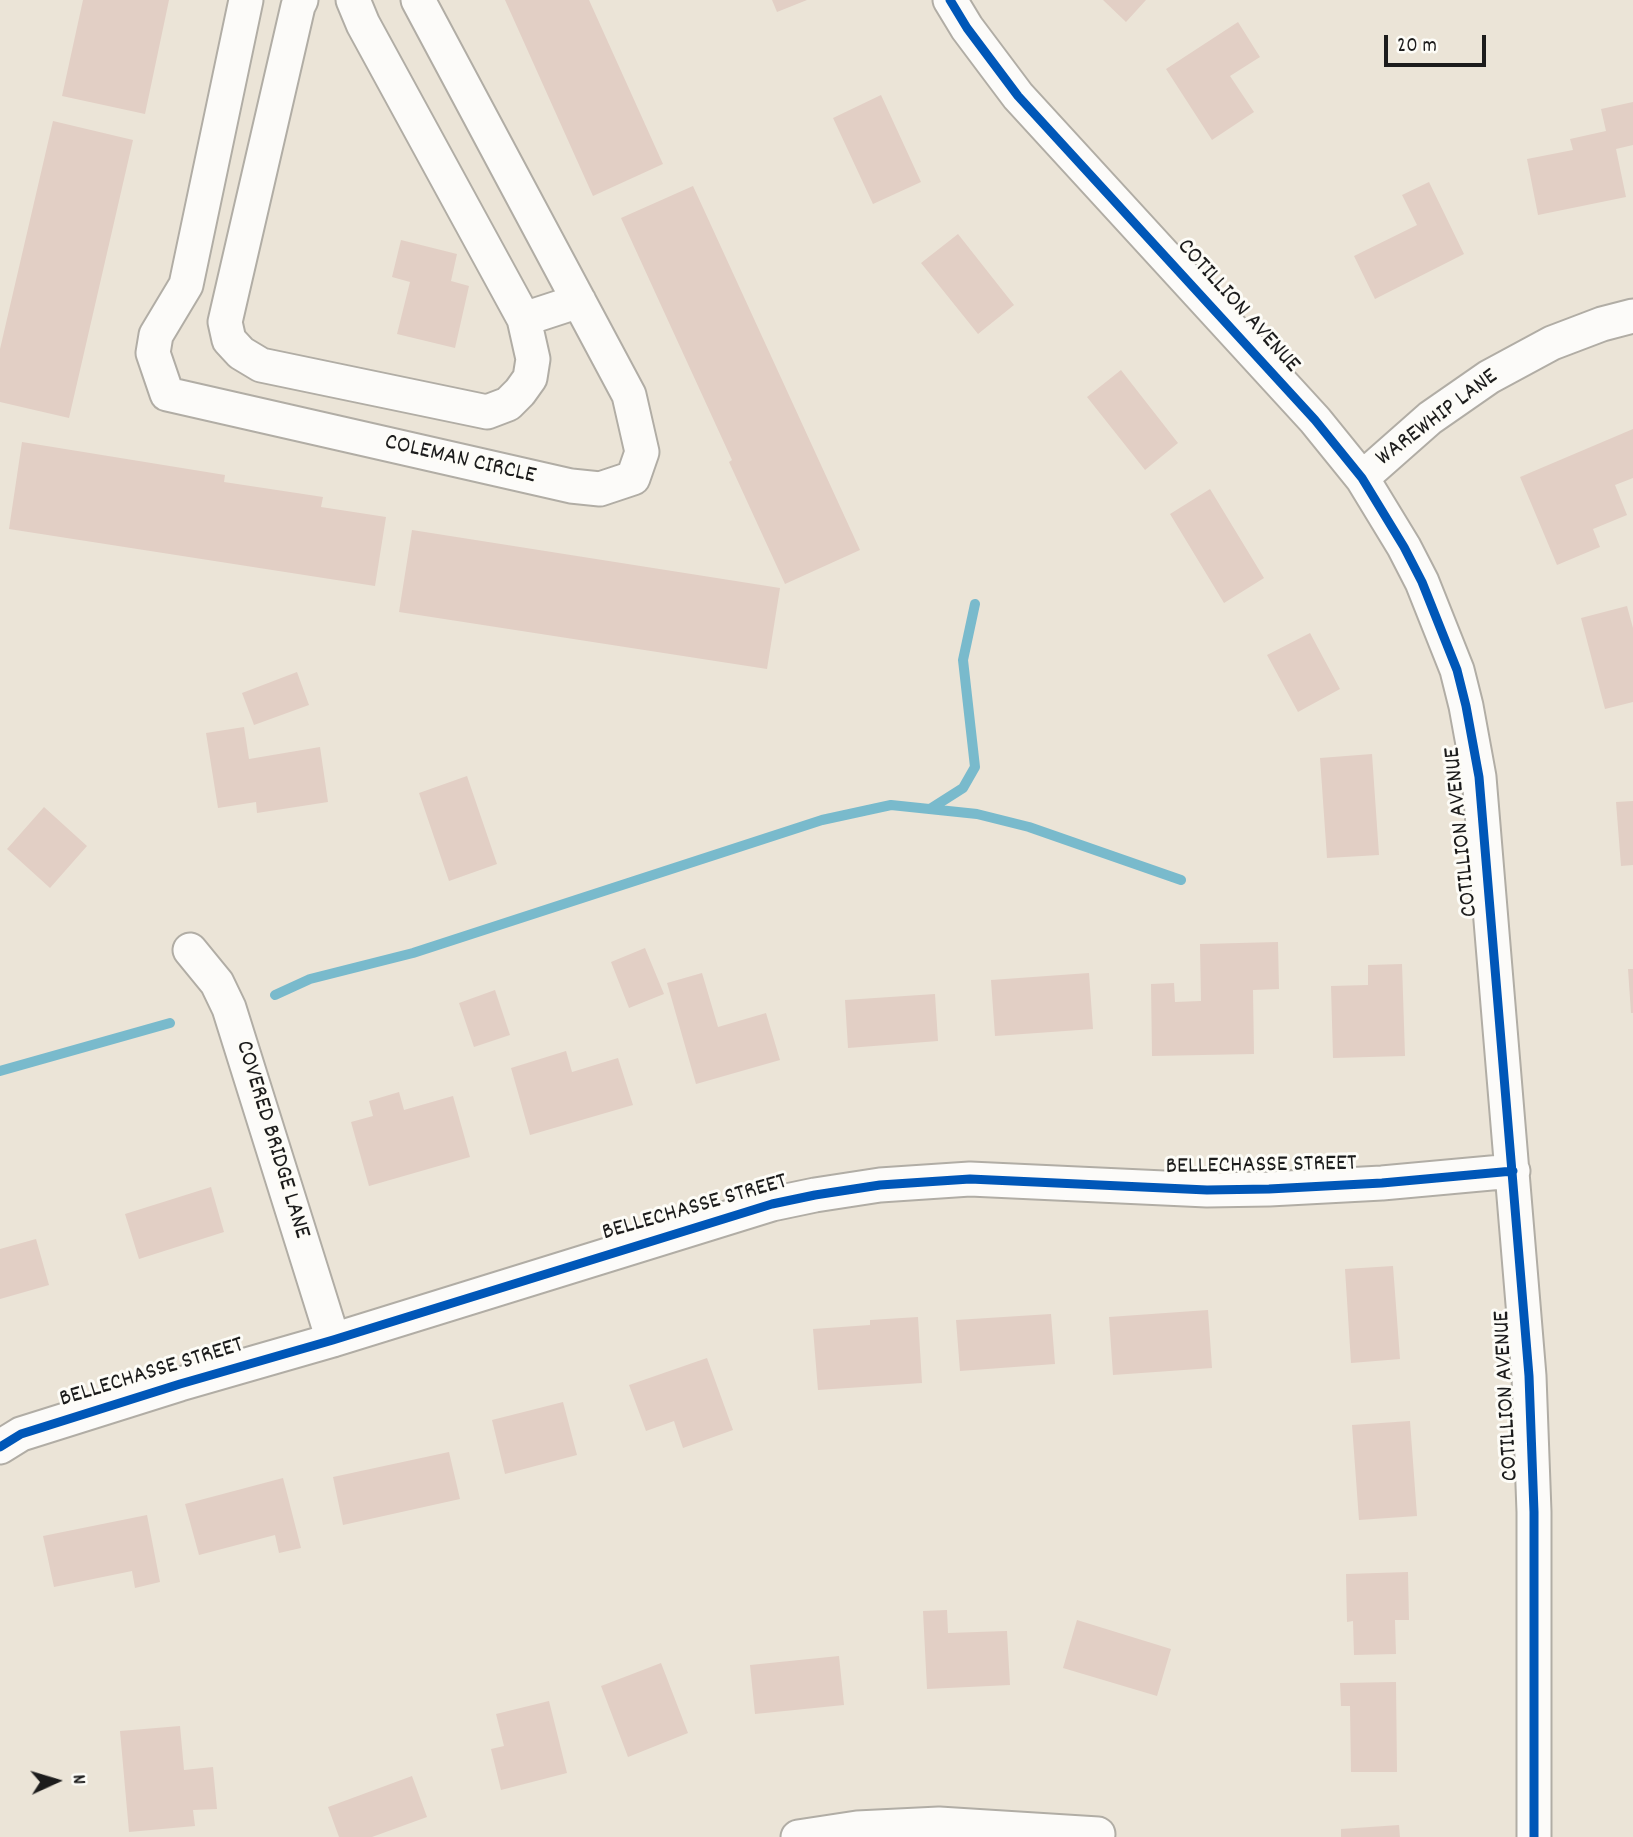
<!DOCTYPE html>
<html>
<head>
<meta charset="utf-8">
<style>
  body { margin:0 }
  #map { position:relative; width:1633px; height:1837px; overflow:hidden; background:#ebe4d7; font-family:Dekko,sans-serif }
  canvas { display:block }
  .north { position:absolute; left:21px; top:1746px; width:70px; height:70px; -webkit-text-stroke:5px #fdfcf7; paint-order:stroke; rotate:86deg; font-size:19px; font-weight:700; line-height:28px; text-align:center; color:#1c1c1c }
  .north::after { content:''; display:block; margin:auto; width:24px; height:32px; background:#1c1c1c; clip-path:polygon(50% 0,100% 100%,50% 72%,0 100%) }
  .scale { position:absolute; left:1384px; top:35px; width:102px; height:32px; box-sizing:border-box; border:4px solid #1c1c1c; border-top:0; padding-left:9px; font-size:21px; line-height:24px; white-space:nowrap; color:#1c1c1c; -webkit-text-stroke:5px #fdfcf7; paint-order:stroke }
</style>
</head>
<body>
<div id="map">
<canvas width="1633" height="1837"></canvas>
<div class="north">N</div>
<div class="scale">20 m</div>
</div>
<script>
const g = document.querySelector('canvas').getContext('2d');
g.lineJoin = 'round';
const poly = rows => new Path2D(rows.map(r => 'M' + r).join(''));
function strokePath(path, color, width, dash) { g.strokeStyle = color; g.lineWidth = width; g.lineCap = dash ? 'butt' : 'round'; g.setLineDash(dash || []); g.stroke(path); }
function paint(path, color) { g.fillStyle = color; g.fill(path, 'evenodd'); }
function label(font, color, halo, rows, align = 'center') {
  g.font = font + ' Dekko,sans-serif'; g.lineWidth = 6; g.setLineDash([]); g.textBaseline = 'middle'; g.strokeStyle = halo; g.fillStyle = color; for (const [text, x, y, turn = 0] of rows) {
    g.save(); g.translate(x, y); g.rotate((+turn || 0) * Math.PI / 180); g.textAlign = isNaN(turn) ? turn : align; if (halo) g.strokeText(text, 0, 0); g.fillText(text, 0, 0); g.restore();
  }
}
const stream = poly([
  [930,809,963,788,975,767,963,660,975,604],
  [275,995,310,979,413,953,822,820,891,805,977,814,1029,827,1181,880],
  [0,1071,170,1023]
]);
const building = poly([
  [83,0,169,0,145,114,62,96],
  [505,0,589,0,663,164,593,196],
  [772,0,807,0,777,12],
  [1103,0,1146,0,1126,22],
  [1238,22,1260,57,1230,76,1254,112,1212,140,1166,69],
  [881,95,921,182,873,204,833,118],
  [1633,102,1633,145,1616,149,1626,197,1538,215,1527,159,1573,150,1570,139,1606,131,1601,109],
  [53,121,133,140,69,418,0,402,0,349],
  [1429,182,1464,254,1375,299,1354,256,1417,225,1402,195],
  [693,186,860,550,785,584,729,462,732,460,621,218],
  [958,234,1014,305,978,334,921,263],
  [401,240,457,254,451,281,469,286,455,348,397,334,410,282,392,277],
  [1121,370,1178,443,1145,470,1087,397],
  [1633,429,1633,478,1615,485,1627,515,1593,529,1600,547,1557,565,1520,477],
  [22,442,225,475,224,482,323,497,321,507,386,517,375,586,9,529],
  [1210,489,1264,578,1224,603,1170,514],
  [412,530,780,588,767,669,399,612],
  [1627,606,1633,628,1633,702,1605,709,1581,618],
  [1310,633,1340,689,1298,712,1267,655],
  [297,672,309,705,254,725,242,693],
  [244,727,249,759,320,747,328,802,257,813,256,802,218,808,206,733],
  [1372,754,1379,855,1327,858,1320,758],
  [467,776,497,864,449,881,419,793],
  [1633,801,1633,865,1621,866,1616,802],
  [44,807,87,846,50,888,7,849],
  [1278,942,1279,989,1253,990,1254,1054,1152,1056,1151,984,1174,983,1175,1002,1201,1001,1200,944],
  [645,948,664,994,629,1008,611,962],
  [1402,964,1405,1056,1333,1058,1331,986,1368,985,1368,965],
  [1628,969,1633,969,1633,1013,1631,1013],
  [702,973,718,1027,766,1013,780,1060,696,1084,667,983],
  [1089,973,1093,1029,995,1036,991,980],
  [495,990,510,1035,474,1047,459,1003],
  [935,994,938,1041,848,1048,845,1000],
  [566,1051,572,1072,618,1058,633,1105,530,1135,511,1068],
  [399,1092,404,1110,453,1096,470,1157,369,1186,351,1122,373,1116,369,1101],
  [211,1187,224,1232,139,1259,125,1214],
  [36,1239,49,1285,0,1299,0,1249],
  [1393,1266,1400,1359,1351,1363,1345,1269],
  [1208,1310,1212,1368,1113,1375,1109,1317],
  [1051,1314,1055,1364,960,1371,956,1320],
  [918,1317,922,1383,818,1390,813,1329,870,1325,870,1320],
  [707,1358,733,1430,683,1448,674,1421,646,1431,629,1385],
  [563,1402,577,1455,505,1474,492,1420],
  [1410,1421,1417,1516,1359,1520,1352,1425],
  [449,1452,460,1499,343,1525,333,1477],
  [283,1478,301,1548,279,1553,275,1535,199,1555,185,1504],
  [147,1515,160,1582,135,1588,132,1571,54,1587,43,1536],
  [1408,1572,1409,1620,1395,1620,1396,1654,1354,1655,1353,1621,1347,1622,1346,1574],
  [947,1610,948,1633,1007,1631,1010,1685,927,1689,923,1611],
  [1077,1620,1171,1649,1157,1696,1063,1668],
  [839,1656,844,1705,755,1714,750,1665],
  [661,1663,688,1733,628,1757,601,1686],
  [1396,1682,1397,1772,1351,1772,1350,1706,1341,1706,1340,1683],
  [549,1701,567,1773,501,1790,491,1749,504,1746,496,1714],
  [180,1726,184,1770,213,1767,217,1809,193,1810,195,1826,129,1832,120,1731],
  [412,1776,427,1817,372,1837,339,1837,328,1807],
  [1399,1825,1400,1837,1341,1837,1341,1829]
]);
const minor = poly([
  [246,0,186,285,156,335,153,353,167,394,571,486,600,489,633,478,642,452,629,395,418,0],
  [301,0,298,6,225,322,229,340,241,353,261,365,487,412,508,404,520,392,530,378,533,359,524,319,363,24,353,0],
  [950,0,967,28,1018,96,1315,420,1362,478,1404,547,1422,582,1457,670,1466,706,1479,777,1529,1376,1534,1512,1534,1837],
  [524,319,579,301],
  [1362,478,1430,418,1489,377,1552,343,1602,324,1633,316],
  [190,950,217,983,229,1008,333,1340],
  [0,1447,21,1434,180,1384,333,1340,772,1204,815,1195,880,1185,970,1179,1207,1190,1269,1189,1382,1183,1513,1171],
  [798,1837,857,1828,939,1824,1098,1834]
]);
const cycleway = poly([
  [950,0,967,28,1018,96,1315,420,1362,478,1404,547,1422,582,1457,670,1466,706,1479,777,1529,1376,1534,1512,1534,1837],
  [0,1447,21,1434,180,1384,333,1340,772,1204,815,1195,880,1185,970,1179,1207,1190,1269,1189,1382,1183,1513,1171]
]);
const streetNames = [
  ["COTILLION AVENUE",1237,307,48],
  ["WAREWHIP LANE",1438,419,-37],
  ["COLEMAN CIRCLE",460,461,13],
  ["COTILLION AVENUE",1463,832,-96],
  ["COVERED BRIDGE LANE",271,1140,73],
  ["BELLECHASSE STREET",1261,1167,-1],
  ["BELLECHASSE STREET",695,1209,-16],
  ["BELLECHASSE STREET",152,1374,-17],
  ["COTILLION AVENUE",1508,1396,-93]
];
strokePath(stream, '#79bacc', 10);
paint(building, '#e2cfc5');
strokePath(minor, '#b1ada5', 37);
strokePath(minor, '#fcfbf9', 33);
strokePath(cycleway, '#0057b8', 9);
label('24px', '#1c1c1c', '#fdfcf7', streetNames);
</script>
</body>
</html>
